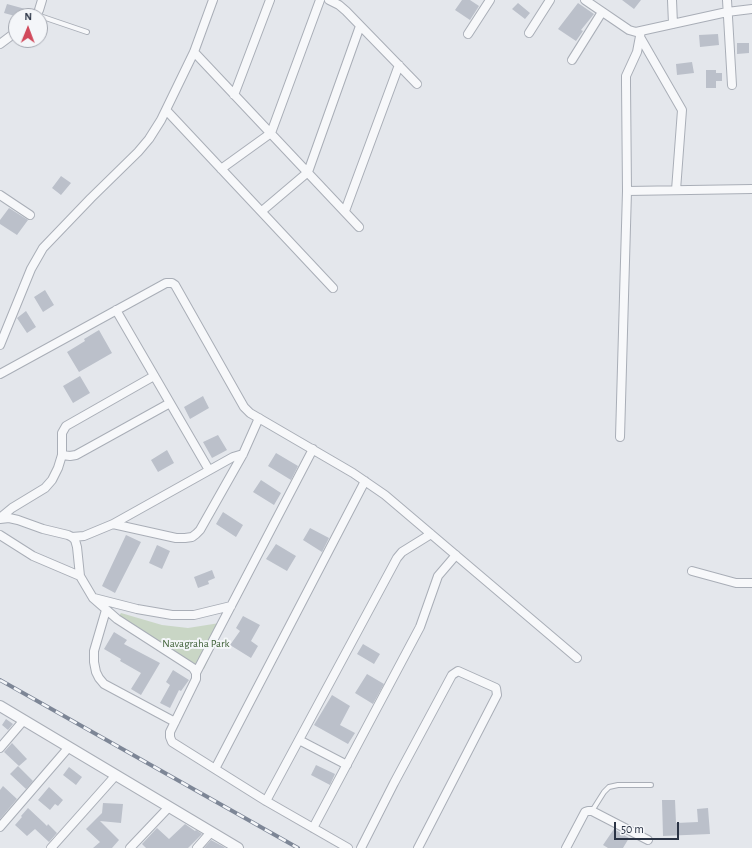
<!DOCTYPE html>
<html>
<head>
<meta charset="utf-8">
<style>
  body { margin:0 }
  #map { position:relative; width:752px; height:848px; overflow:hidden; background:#e4e7ec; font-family:"Alegreya Sans",sans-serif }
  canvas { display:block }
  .north { position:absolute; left:8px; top:8px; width:40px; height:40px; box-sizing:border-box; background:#f4f6f9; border:1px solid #a4a8b1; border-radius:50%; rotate:1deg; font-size:11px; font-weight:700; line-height:16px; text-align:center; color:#2b3445 }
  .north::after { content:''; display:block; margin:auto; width:14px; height:18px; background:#d1495b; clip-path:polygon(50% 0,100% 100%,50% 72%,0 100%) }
  .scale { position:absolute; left:614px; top:822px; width:65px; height:18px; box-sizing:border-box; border:2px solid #2b3445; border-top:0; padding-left:5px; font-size:12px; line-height:14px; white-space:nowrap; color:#2b3445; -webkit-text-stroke:3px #f4f6f9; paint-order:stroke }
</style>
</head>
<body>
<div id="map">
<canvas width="752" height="848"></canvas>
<div class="north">N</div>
<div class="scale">50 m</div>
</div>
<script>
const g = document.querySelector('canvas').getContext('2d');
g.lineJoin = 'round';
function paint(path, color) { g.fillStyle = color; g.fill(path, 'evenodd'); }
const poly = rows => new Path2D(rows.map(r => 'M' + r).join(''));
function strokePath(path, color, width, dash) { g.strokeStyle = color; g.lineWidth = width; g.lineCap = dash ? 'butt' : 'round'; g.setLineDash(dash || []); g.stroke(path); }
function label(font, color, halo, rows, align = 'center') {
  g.font = font + ' "Alegreya Sans",sans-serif'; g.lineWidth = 4; g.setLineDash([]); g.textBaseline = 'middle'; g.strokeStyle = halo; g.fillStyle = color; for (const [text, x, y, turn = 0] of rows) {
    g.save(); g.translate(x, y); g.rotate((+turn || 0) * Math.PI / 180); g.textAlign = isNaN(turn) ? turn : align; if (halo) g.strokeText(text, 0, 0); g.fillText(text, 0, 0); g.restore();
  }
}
const green = poly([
  [121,613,162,625,188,628,226,622,204,669,117,619]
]);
const building = poly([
  [462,0,470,0,479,6,470,20,455,10],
  [622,0,641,0,634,9],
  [518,3,530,13,525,19,512,9],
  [578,3,594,14,581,30,583,31,576,41,558,29],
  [7,4,29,10,27,16,15,16,4,13],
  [718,34,719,45,700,47,699,35],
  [737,43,749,43,749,53,737,54],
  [692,62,694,73,677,75,676,64],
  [706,70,716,70,716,73,722,73,722,81,716,81,716,88,706,88],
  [61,176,71,183,61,195,52,188],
  [9,208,28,220,17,235,0,224,0,220],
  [45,290,54,305,43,312,34,297],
  [26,311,36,327,27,333,17,318],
  [99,330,112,353,79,372,67,352,85,341,84,339],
  [80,376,90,393,73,403,63,386],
  [203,396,209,408,190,419,184,407],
  [218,435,227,450,212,458,203,442],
  [167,450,174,463,158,472,151,460],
  [276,453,298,466,291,480,268,466],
  [261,480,281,493,274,505,253,492],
  [223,512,243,525,236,537,216,524],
  [310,528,329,538,322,552,303,540],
  [126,535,141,542,115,593,102,586],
  [276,544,296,556,287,571,266,559],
  [157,545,170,551,162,569,149,563],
  [212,570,215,578,208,581,209,584,198,588,194,577],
  [243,616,260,625,251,641,258,646,251,658,230,645,240,631,236,628],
  [114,632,127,640,124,644,160,663,141,695,131,689,141,673,120,661,121,659,104,649],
  [363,644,380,654,374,664,357,654],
  [173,670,189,680,181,691,179,690,170,708,160,703,170,685,166,682],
  [367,674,384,684,373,704,355,693],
  [332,695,350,706,340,725,355,733,348,744,314,725],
  [6,719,13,724,8,730,2,725],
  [12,743,27,759,19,766,4,752],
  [316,765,335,774,330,785,311,775],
  [18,766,33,781,26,789,10,774],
  [69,767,82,777,76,785,63,775],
  [3,786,17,799,0,819,0,790],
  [49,787,63,800,58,806,55,804,50,810,38,800],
  [662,800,675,800,676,823,698,822,697,809,708,808,710,834,663,836],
  [103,803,123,804,121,823,100,821,119,840,112,848,93,848,100,842,86,829,102,813],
  [28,808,44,823,47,826,48,824,57,833,49,842,35,829,27,836,15,825,22,817,21,816],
  [185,824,195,831,196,830,202,834,188,848,146,848,142,844,157,828,169,839],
  [614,829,629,838,623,848,608,848,603,845],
  [211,840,224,847,225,848,204,848]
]);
const service = poly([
  [37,15,87,32],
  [592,811,604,792,609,787,618,785,651,785]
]);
const minor = poly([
  [329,0,339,5,346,11,417,84],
  [585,0,629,30,636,32,727,12,752,9],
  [672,0,673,24],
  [727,0,732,85],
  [36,16,39,10,42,0],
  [529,33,550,0],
  [468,34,490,0],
  [640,37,682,110,676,190],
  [0,44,16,32],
  [194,52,359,227],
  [572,60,602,12],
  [234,95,270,0],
  [166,110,333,288],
  [221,169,271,133,320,0],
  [627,191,752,189],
  [0,195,30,215],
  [262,211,308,172,360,26],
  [345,211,399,65],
  [116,310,209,470],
  [0,345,31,269,43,248,91,198,138,152,149,139,161,120,194,52,213,0],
  [0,374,166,283,172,283,175,285,244,407,250,413,353,473,385,495,577,658],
  [620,437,627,191,626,83,626,76,637,52,641,31],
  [62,455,70,456,76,455,170,403],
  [0,518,12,508,45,488,52,480,58,468,62,455,62,433,66,426,154,376],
  [0,519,9,518,18,520,43,529,68,535,72,537,75,540,77,547,80,576,93,598,117,619,193,668,196,673,196,679,170,732,170,737,172,742,266,801,348,848],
  [113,524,176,538,185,538,192,537,196,534,200,530,243,454,259,418],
  [0,535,33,556,80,576],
  [72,537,84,536,113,524,233,457,243,454],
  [692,571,736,583,752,583],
  [94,598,137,609,172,615,194,615,231,606],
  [106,610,94,651,94,662,96,672,99,678,104,684,175,722],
  [196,673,313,449],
  [299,740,347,765],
  [0,748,24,720],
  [215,769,365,481],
  [266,801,397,558,402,552,431,534],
  [0,827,69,747],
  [313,828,420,627,438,576,456,555],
  [51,848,116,775],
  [130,848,169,807],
  [197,848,211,832],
  [361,848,394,783,452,675,458,671,496,688,497,695,418,848],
  [566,848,585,812,588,811,592,811,648,840]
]);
const tertiary = poly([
  [0,706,238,848]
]);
const rail = poly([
  [0,680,298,848]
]);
const parkNames = [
  ["Navagraha Park",196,644]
];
paint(green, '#c9d6c5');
paint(building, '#bbc0ca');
strokePath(service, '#a9aeb7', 6);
strokePath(minor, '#a9aeb7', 10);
strokePath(tertiary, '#a9aeb7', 12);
strokePath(service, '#f7f8fa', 4);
strokePath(minor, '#f7f8fa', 8);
strokePath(tertiary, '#f7f8fa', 10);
strokePath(rail, '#7d8696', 4);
strokePath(rail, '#f4f6f9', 2.5, [8]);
label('11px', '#3f6138', '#f4f6f9', parkNames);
</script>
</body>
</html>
